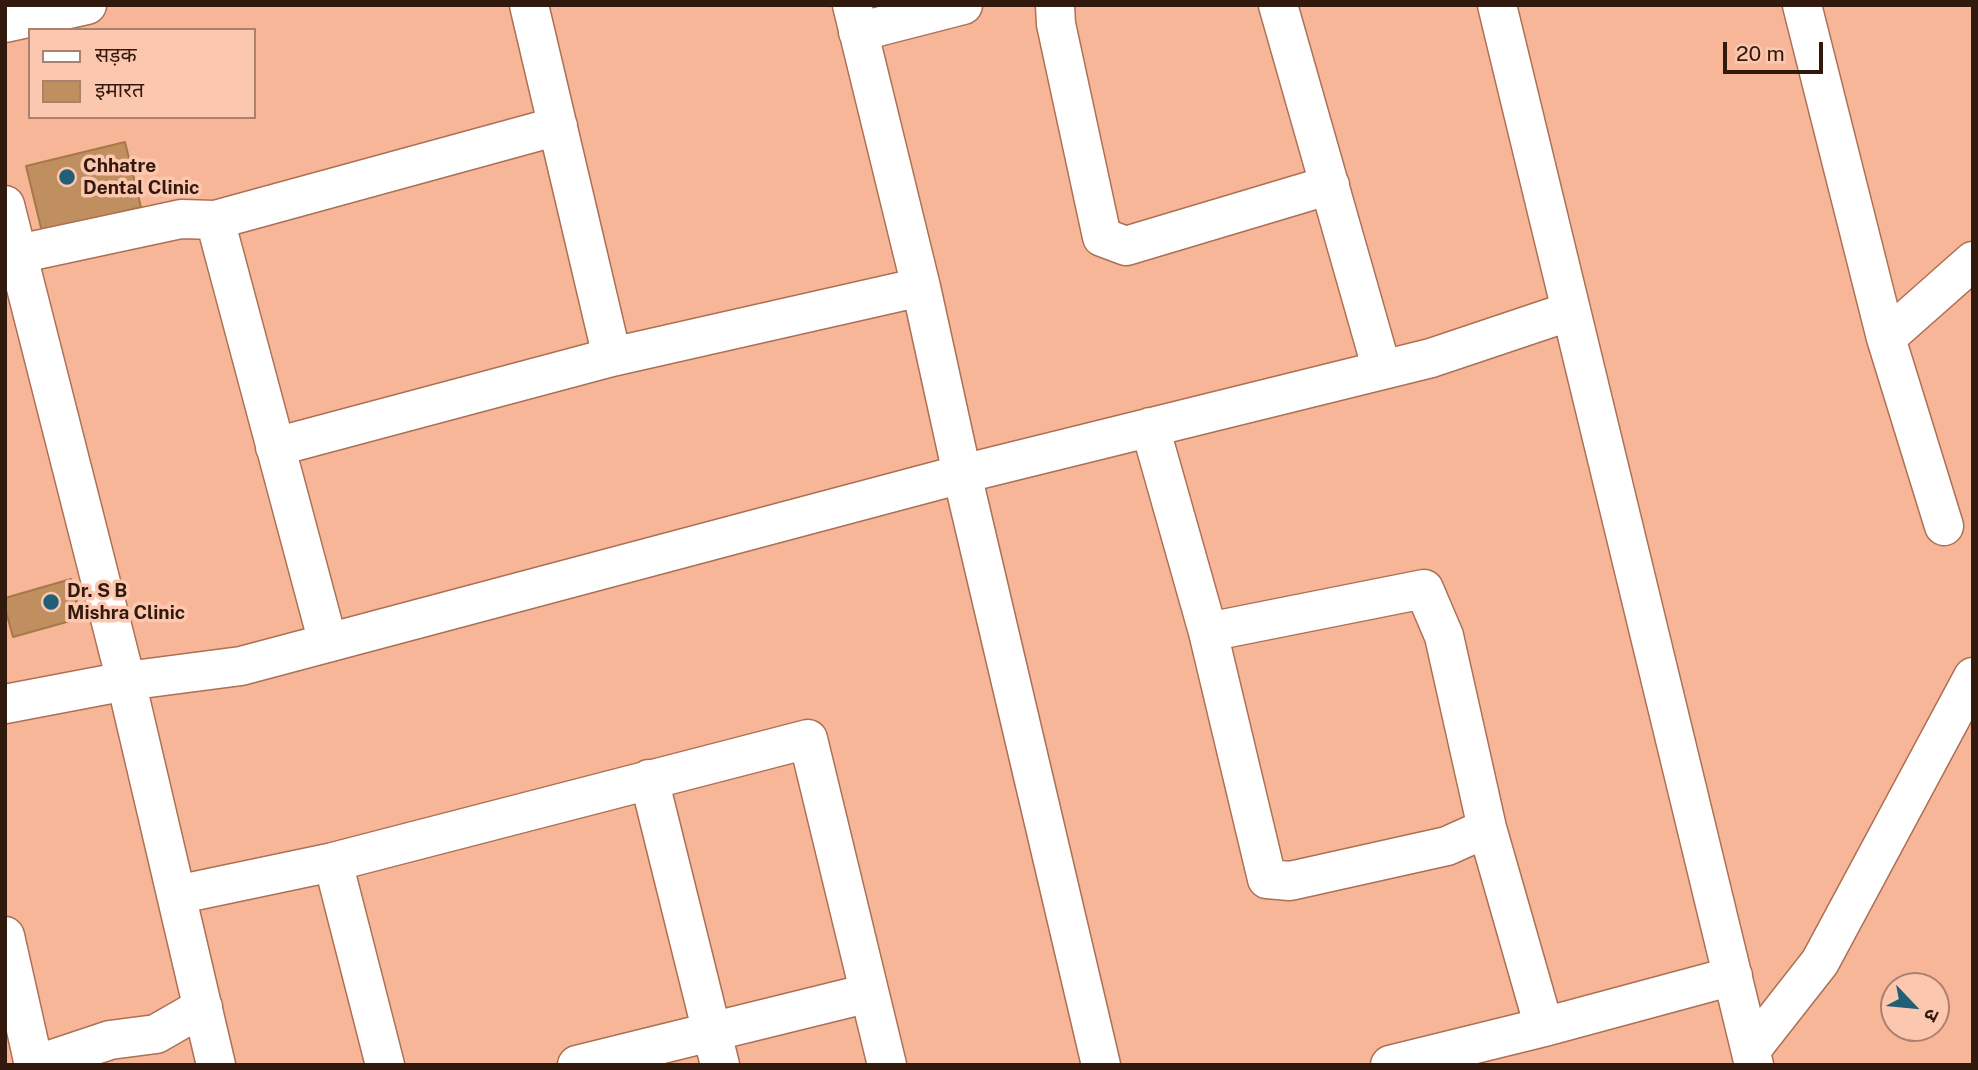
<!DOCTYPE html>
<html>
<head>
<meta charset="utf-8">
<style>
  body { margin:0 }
  #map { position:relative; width:1978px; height:1070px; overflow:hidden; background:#f8b698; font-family:"Public Sans","Noto Sans Devanagari",sans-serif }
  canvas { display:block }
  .frame { position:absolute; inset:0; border:7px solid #31190d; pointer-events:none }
  .legend { position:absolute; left:28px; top:28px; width:228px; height:91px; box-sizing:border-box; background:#fcc7af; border:2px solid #ab816e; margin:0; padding:9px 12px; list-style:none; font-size:21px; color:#31190d }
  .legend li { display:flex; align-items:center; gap:14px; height:35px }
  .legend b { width:35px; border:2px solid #ab816e }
  .north { position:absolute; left:1880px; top:972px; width:70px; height:70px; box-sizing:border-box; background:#fcc7af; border:2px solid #ab816e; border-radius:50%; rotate:116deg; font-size:19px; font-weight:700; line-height:28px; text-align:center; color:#31190d }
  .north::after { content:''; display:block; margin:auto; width:24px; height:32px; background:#215f76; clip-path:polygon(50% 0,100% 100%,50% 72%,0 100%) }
  .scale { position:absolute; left:1723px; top:42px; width:100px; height:32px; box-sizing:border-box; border:4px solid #31190d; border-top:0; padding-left:9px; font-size:21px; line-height:24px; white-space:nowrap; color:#31190d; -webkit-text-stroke:5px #fcc7af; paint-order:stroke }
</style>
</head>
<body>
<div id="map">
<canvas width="1978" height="1070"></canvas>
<div class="frame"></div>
<ul class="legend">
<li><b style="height:9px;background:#fff"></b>सड़क</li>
<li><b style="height:19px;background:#bf8f5f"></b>इमारत</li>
</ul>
<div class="north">उ</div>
<div class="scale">20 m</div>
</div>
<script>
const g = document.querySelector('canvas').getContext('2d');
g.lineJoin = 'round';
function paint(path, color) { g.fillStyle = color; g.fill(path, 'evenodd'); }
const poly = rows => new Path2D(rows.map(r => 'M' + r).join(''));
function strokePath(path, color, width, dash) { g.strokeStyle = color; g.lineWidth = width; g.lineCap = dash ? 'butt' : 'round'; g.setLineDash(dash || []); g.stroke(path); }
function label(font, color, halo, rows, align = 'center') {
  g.font = font + ' "Public Sans",sans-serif'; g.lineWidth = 7; g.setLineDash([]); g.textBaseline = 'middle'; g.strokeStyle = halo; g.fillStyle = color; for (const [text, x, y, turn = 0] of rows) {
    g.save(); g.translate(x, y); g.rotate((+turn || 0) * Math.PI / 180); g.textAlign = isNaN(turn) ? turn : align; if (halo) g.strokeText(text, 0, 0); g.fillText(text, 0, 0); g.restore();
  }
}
const building = poly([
  [125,142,141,207,42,232,26,166,125,142],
  [71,579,81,618,13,637,5,608,5,598,71,579]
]);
const minor = poly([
  [529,5,612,357],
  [852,5,921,287,962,474,1101,1065],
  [1055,5,1056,24,1102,237,1126,246,1330,185],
  [1278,5,1382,370],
  [1497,5,1754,1065],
  [1802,5,1886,338,1944,526],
  [5,23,87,5],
  [858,32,963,5],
  [5,205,126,681,216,1065],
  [215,220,328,643],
  [18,254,181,219,215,220,558,126],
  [1886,338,1973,261],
  [1150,427,1208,632,1267,879,1290,881,1447,846,1487,828],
  [275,447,612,357,921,287],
  [1208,632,1424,589,1444,636,1487,828,1544,1027],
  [5,704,126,681,241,666,962,474,1431,358,1571,311],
  [649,779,720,1065],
  [333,862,385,1065],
  [176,895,333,862,808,739,887,1065],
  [5,936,34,1065],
  [1751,1050,1820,962,1973,677],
  [35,1065,110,1040,156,1034,203,1007],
  [577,1065,869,993],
  [1390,1065,1544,1027,1733,976]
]);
const markers = [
  [67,177,9,"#215f76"],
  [51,602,9,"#215f76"]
];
const poiNames = [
  ["Chhatre",83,166],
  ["Dental Clinic",83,188],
  ["Dr. S B",67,591],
  ["Mishra Clinic",67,613]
];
paint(building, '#bf8f5f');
strokePath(building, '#a77948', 2);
strokePath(minor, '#ac7054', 41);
strokePath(minor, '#fff', 38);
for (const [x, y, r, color] of markers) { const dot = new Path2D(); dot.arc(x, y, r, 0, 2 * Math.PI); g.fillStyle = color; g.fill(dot); strokePath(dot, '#fcc7af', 2.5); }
label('bold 19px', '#31190d', '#fcc7af', poiNames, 'left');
</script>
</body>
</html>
